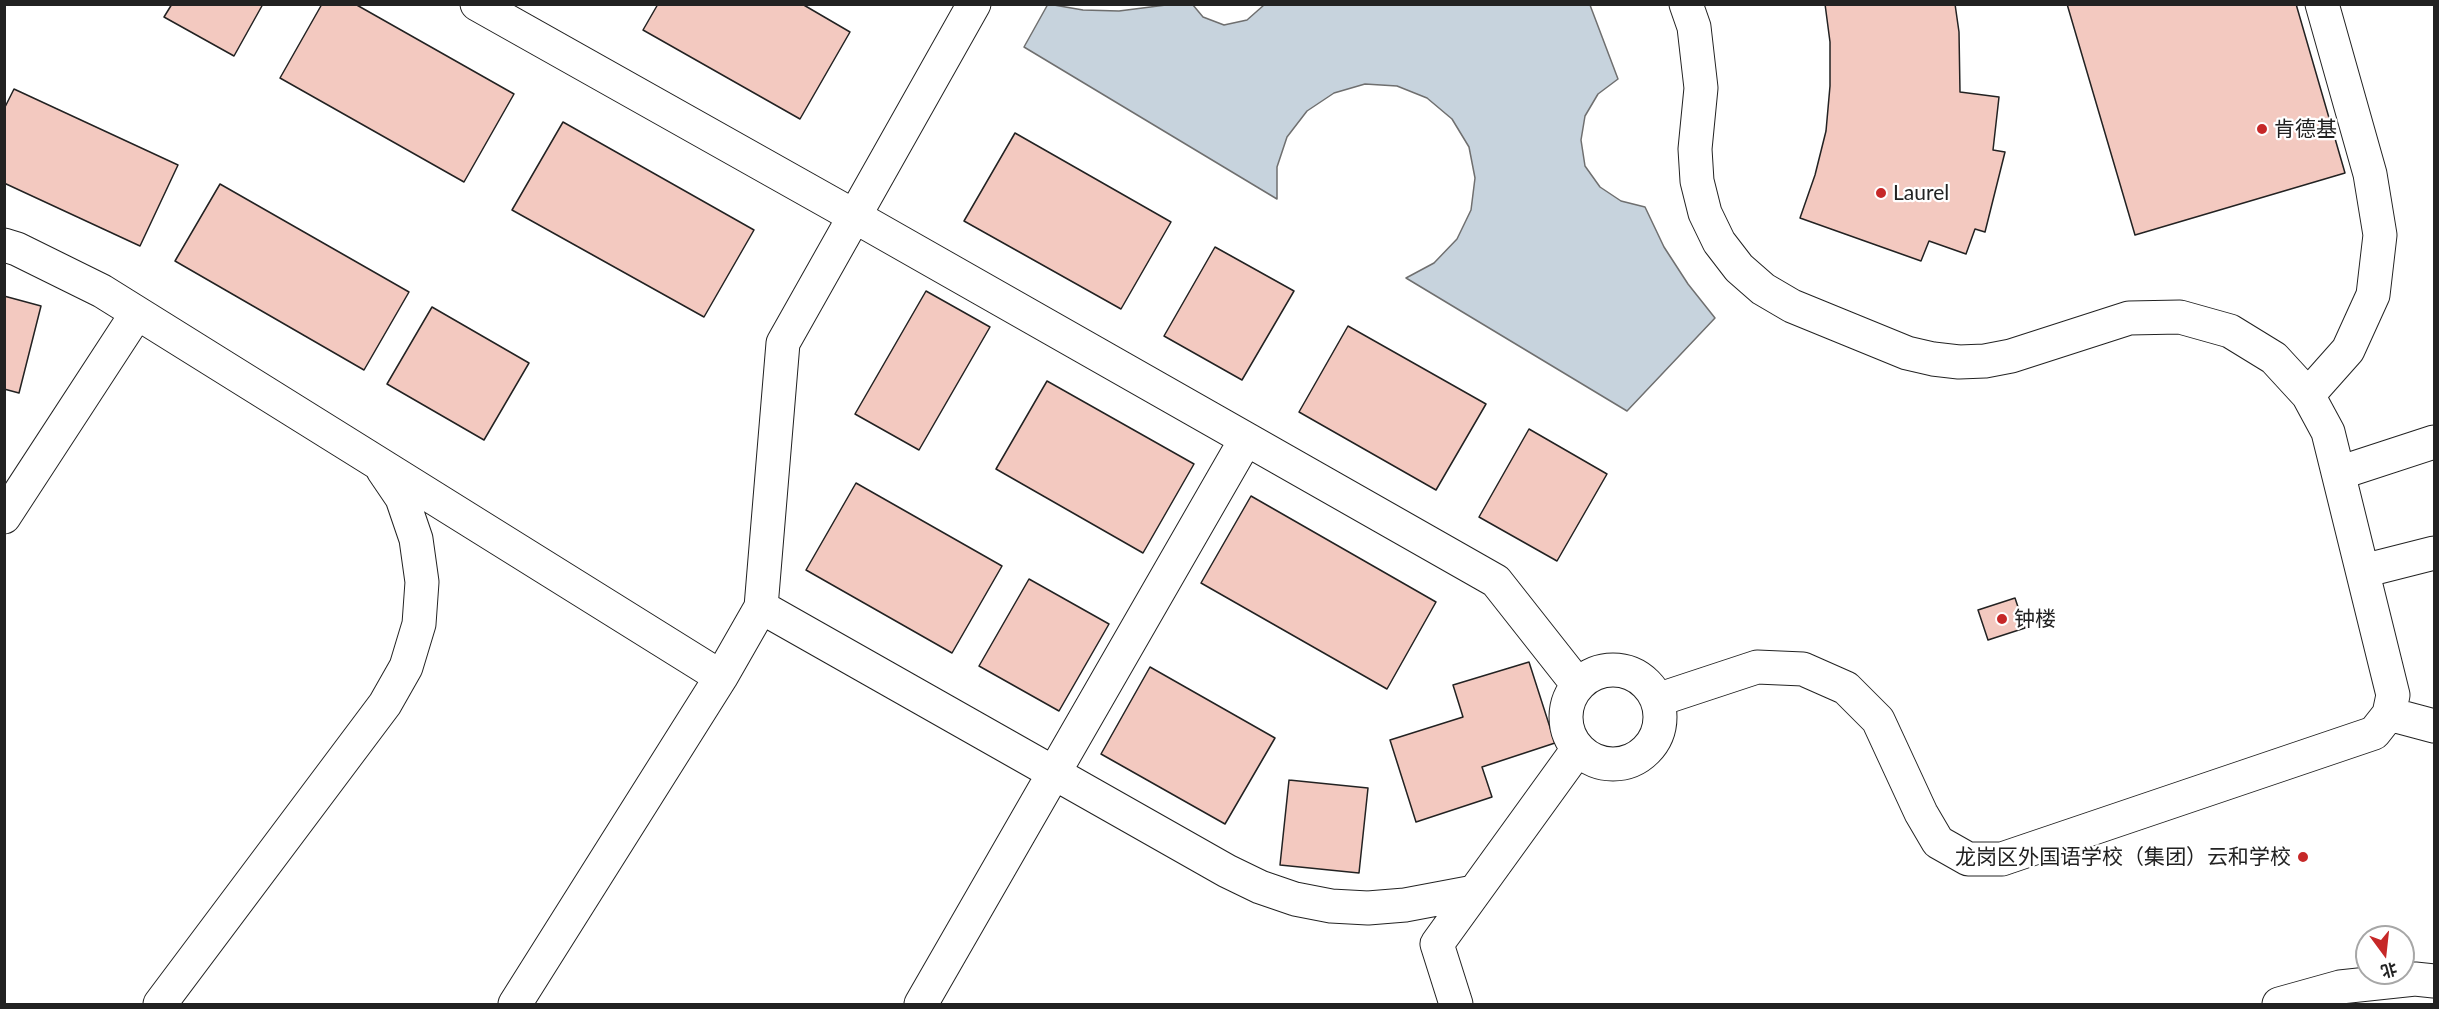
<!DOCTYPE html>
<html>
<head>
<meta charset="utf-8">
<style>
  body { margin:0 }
  #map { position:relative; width:2439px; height:1009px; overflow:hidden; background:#fff; font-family:Lato,"Noto Sans SC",sans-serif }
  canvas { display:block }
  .frame { position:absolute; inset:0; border:6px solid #222; pointer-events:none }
  .north { position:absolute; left:2355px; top:925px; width:60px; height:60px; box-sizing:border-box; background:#fff; border:2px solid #a7a7a7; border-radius:50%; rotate:165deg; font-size:16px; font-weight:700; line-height:24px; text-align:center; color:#222 }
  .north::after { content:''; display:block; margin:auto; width:21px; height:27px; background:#c62828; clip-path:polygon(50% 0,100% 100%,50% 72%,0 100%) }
</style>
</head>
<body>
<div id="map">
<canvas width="2439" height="1009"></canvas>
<div class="frame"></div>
<div class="north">北</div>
</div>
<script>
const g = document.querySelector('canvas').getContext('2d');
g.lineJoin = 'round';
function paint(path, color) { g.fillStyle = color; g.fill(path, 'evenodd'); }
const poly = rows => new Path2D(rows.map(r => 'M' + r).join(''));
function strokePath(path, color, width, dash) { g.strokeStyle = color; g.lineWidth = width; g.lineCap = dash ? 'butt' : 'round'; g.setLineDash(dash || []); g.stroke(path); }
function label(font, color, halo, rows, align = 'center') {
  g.font = font + ' Lato,"Noto Sans SC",sans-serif'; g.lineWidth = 4.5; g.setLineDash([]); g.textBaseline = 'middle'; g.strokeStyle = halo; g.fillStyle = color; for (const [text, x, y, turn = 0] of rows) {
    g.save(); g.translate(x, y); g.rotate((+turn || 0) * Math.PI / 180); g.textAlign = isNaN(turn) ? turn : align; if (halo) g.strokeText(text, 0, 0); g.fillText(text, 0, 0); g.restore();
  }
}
const water = poly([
  [1048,4,1083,10,1119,11,1166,5,1193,5,1203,17,1224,25,1247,20,1264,5,1590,5,1618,79,1598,94,1585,116,1581,140,1585,166,1600,187,1621,201,1645,207,1664,247,1688,284,1715,318,1627,411,1406,278,1434,263,1457,239,1471,210,1475,178,1469,147,1452,119,1427,98,1397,86,1365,84,1334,93,1307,111,1287,137,1277,167,1277,199,1024,47,1048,4]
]);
const building = poly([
  [172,4,263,4,234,56,164,17,172,4],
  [322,4,355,4,514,94,464,182,280,78,322,4],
  [658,4,802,4,850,32,800,119,643,30,658,4],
  [1825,4,1955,4,1959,32,1960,92,1999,97,1993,150,2005,152,1985,232,1975,229,1966,254,1929,241,1921,261,1800,218,1815,175,1826,131,1830,86,1830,42,1825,4],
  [2067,4,2296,4,2345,173,2135,235,2067,4],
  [14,89,178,165,140,246,4,183,4,109,14,89],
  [563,122,754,230,704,317,512,210,563,122],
  [1015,133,1171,222,1121,309,964,221,1015,133],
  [220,184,409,292,364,370,175,261,220,184],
  [1215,247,1294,291,1242,380,1164,336,1215,247],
  [926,291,990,327,919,450,855,414,926,291],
  [4,296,41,306,19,393,4,389,4,296],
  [432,307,529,363,484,440,387,384,432,307],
  [1348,326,1486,404,1436,490,1299,412,1348,326],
  [1047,381,1194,464,1143,553,996,469,1047,381],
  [1529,429,1607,474,1557,561,1479,517,1529,429],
  [856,483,1002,566,952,653,806,570,856,483],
  [1251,496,1436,602,1387,689,1201,583,1251,496],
  [1029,579,1109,624,1059,711,979,666,1029,579],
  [2015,598,2025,628,1988,640,1978,610,2015,598],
  [1529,662,1555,743,1482,767,1492,797,1416,822,1390,740,1463,717,1453,685,1529,662],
  [1150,667,1275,738,1225,824,1101,754,1150,667],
  [1289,780,1368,788,1359,873,1280,865,1289,780]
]);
const minor = poly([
  [477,4,854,216,1496,581,1578,685],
  [4,245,17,249,102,291,721,677],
  [2308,395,2348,350,2373,295,2380,235,2370,174,2322,4],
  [2339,473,2434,442],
  [4,517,137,313],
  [2363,571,2434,553],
  [761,607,1227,871,1260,887,1295,899,1331,906,1368,908,1405,905,1474,892],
  '1566 717a47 47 0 1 1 94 0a47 47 0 1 1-94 0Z',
  [1657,700,1757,667,1803,669,1846,688,1878,720,1921,813,1938,842,1968,859,2002,859,2374,733,2389,714,2393,695,2328,432,2308,395,2274,358,2230,331,2180,317,2129,318,2011,356,1985,361,1959,362,1933,359,1907,353,1792,306,1763,289,1739,268,1719,242,1705,213,1697,181,1695,149,1701,88,1694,27,1686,4],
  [2389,714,2434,726],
  [160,1004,385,704,406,667,419,624,422,582,416,539,402,498,383,470],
  [515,1004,721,677,761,607,783,343,974,4],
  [921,1004,1246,439],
  [1456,1004,1437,944,1578,749],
  [2279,1004,2340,987,2415,979,2434,981]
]);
const markers = [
  [2262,129,6,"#c62828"],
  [1881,193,6,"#c62828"],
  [2002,619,6,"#c62828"],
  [2303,857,6,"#c62828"]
];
const poiNames = [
  ["肯德基",2274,129],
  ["Laurel",1893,193],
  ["钟楼",2014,619],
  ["龙岗区外国语学校（集团）云和学校",2291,857,"right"]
];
paint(water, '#c7d3dd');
strokePath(water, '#6f6f6f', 1.5);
paint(building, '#f3c9c0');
strokePath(building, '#222', 1.5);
strokePath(minor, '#222', 35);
strokePath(minor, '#fff', 33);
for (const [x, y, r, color] of markers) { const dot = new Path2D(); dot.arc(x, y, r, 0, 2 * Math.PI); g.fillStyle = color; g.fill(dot); strokePath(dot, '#fff', 2); }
label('21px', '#222', '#fff', poiNames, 'left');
</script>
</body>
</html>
